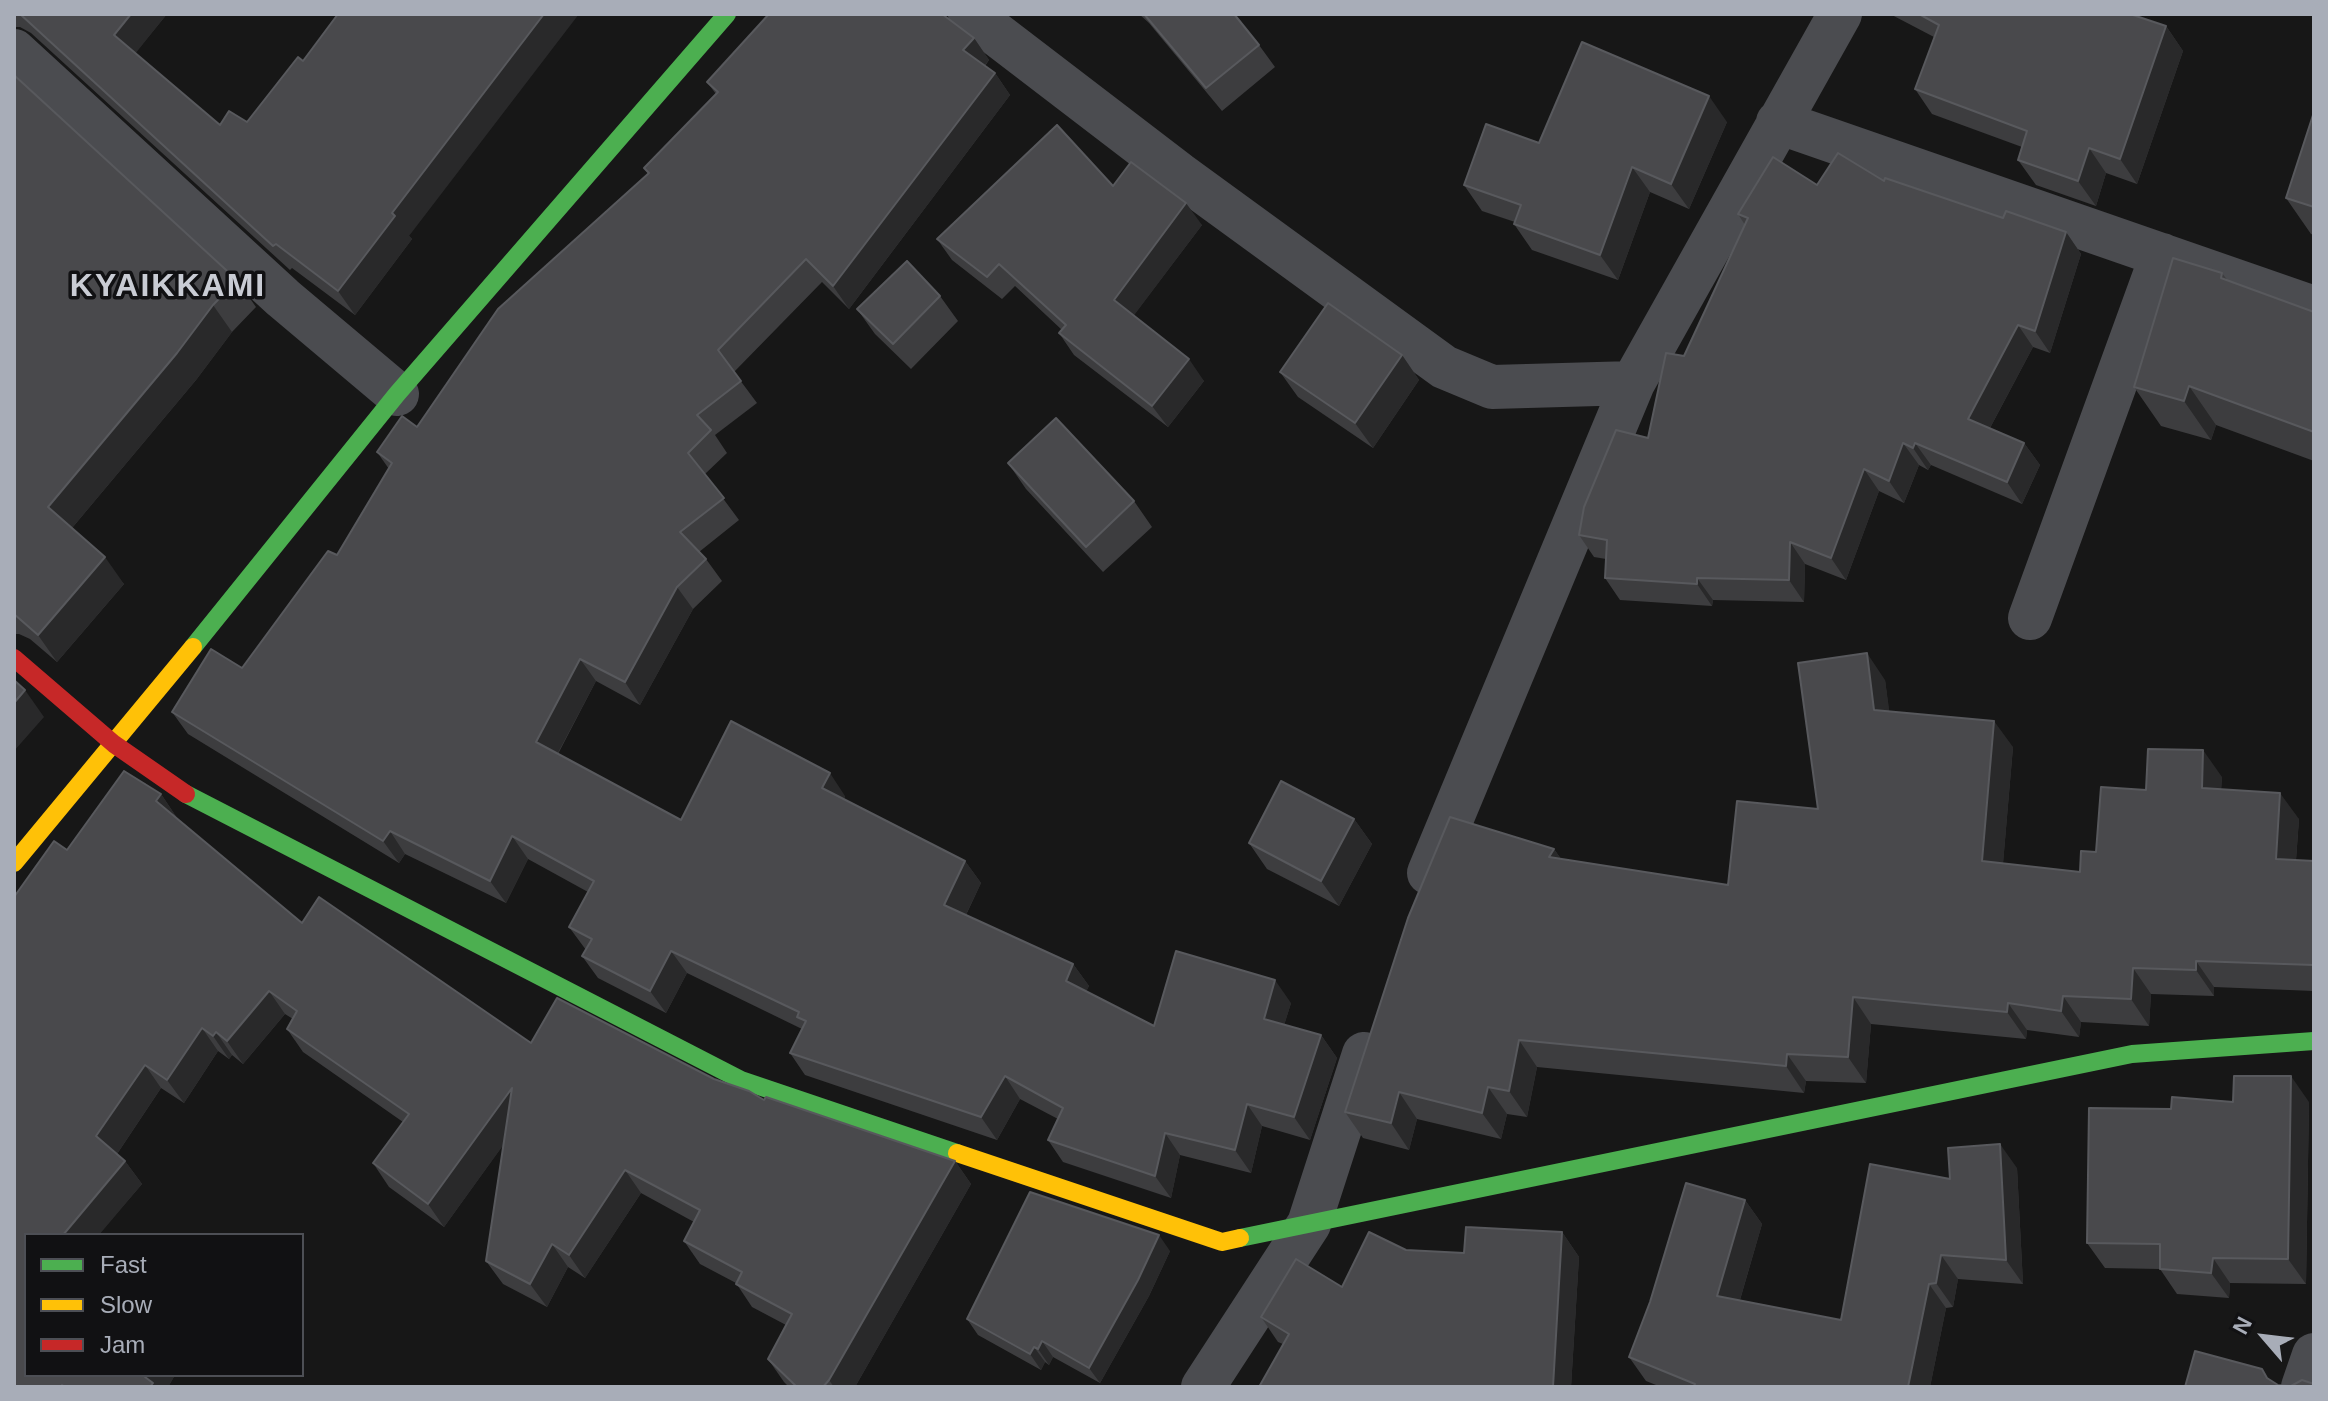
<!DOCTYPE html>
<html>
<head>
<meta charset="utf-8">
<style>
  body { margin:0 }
  #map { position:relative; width:2328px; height:1401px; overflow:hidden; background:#171717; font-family:Helvetica,sans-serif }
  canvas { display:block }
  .frame { position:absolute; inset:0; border:16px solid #a8adb8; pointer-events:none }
  .legend { position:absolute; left:24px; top:1233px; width:280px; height:144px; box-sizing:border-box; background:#111113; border:2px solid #4d4f55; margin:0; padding:10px 14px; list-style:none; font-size:24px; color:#a8adb8 }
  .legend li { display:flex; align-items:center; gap:16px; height:40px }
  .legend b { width:40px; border:2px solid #4d4f55 }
  .north { position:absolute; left:2224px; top:1297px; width:80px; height:80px; -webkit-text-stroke:6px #111113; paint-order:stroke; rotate:298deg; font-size:22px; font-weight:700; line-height:32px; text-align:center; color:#a8adb8 }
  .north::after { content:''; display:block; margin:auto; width:28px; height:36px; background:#a8adb8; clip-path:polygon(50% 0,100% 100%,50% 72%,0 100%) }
</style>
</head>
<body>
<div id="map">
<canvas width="2328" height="1401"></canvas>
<div class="frame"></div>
<ul class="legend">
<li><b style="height:10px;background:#4caf50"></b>Fast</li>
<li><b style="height:10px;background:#ffc107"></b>Slow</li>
<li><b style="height:10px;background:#c62828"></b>Jam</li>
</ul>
<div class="north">N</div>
</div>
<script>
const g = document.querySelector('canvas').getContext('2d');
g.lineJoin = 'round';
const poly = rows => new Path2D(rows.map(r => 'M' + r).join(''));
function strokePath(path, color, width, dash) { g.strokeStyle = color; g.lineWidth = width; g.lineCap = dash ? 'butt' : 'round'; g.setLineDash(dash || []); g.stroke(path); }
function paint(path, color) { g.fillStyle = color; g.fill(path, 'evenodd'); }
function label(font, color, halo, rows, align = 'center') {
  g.font = font + ' Helvetica,sans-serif'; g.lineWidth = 7; g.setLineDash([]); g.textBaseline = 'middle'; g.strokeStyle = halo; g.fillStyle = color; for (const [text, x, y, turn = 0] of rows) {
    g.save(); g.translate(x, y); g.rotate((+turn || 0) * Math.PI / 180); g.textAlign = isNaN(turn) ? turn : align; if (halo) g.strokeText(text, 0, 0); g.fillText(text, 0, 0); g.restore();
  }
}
const street = poly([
  [970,14,1179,174,1444,367,1492,387,1633,383],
  [14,51,283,298,397,394],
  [1778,122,2314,308],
  [2030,618,2162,255],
  [1429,873,1633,383,1840,14],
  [1203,1387,1309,1224,1364,1054],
  [2303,1387,2314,1355]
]);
const fast = poly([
  [193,647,397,394,727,14],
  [186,794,741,1080,957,1153],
  [1240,1238,2132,1054,2314,1041]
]);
const slow = poly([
  [14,863,193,647],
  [957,1153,1222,1242,1240,1238]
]);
const jam = poly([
  [14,658,114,744,186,794]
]);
const wall = poly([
  [14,14,167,14,135,53,220,125,409,236,412,239,355,315,292,268,290,270,31,33,20,27,14,27],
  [769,14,946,14,946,17,974,38,989,60,985,66,995,73,1010,95,849,309,822,282,734,372,757,403,715,435,727,453,705,474,739,520,699,552,706,559,722,581,693,609,640,705,596,681,558,754,681,820,845,796,844,799,965,861,981,883,966,915,1073,964,1089,986,1086,991,1154,1026,1291,1003,1284,1025,1321,1035,1337,1058,1310,1140,1262,1126,1251,1173,1180,1155,1171,1198,1063,1162,1048,1140,1058,1119,1020,1099,997,1140,805,1075,790,1053,802,1029,687,973,666,1013,598,978,582,956,586,950,569,927,588,892,528,859,506,903,405,854,399,863,188,734,172,712,242,668,337,555,389,469,377,452,417,427,648,174,644,168,716,94,707,82],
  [1139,14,1234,14,1259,45,1275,67,1222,111,1149,23],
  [1890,14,2130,14,2166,26,2183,51,2137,184,2106,173,2096,206,2036,185,2018,160,2022,147,1932,114,1915,89,1934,37],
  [14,75,237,280,256,307,232,332,196,380,72,528,124,584,57,662,30,639,19,634,14,634],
  [2314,112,2314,235,2311,234,2286,198],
  [1727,122,1689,209,1650,192,1618,280,1532,250,1514,224,1515,222,1482,211,1464,185,1539,143],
  [1884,181,2003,218,2066,232,2081,254,2050,353,2033,347,1990,428,2024,443,2040,465,2022,504,1931,465,1928,470,1919,465,1904,503,1879,491,1846,580,1805,564,1804,602,1713,600,1712,606,1620,600,1605,578,1606,559,1594,557,1579,535,1648,438,1684,356,1745,225,1738,214,1817,185],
  [1113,186,1202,225,1133,316,1204,381,1168,427,1074,355,1059,333,1062,330,1015,286,1002,299,952,260,937,239],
  [2222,273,2228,281,2314,312,2314,461,2216,425,2211,440,2161,426,2134,387],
  [940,296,958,321,911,369,875,334,857,309],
  [1402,355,1419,380,1373,448,1298,397,1280,372],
  [1008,463,1134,501,1152,527,1103,572,1026,489],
  [1885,680,1889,712,2013,747,2003,863,2080,872,2146,790,2222,777,2221,789,2299,819,2296,860,2314,861,2314,991,2214,987,2214,996,2151,994,2149,1026,2081,1022,2079,1037,2027,1030,2026,1039,1871,1024,1866,1083,1806,1081,1804,1093,1537,1067,1527,1117,1507,1114,1501,1139,1417,1119,1409,1150,1363,1138,1345,1112,1554,849,1561,859,1728,885,1818,809],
  [124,771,161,794,177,818,176,819,302,923,319,897,531,1043,557,998,714,1079,749,1091,764,1100,766,1097,955,1161,971,1184,855,1387,789,1387,784,1382,768,1359,786,1325,752,1307,736,1283,700,1264,684,1241,694,1222,641,1193,585,1278,568,1267,547,1307,503,1284,486,1261,503,1145,444,1227,389,1187,373,1163,403,1122,303,1052,287,1029,293,1019,285,1014,243,1064,232,1055,229,1059,218,1051,184,1103,161,1088,117,1154,125,1161,142,1184,98,1235,26,1235,26,1375,175,1375,168,1387,14,1387,14,897,54,841,67,850],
  [1354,819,1372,844,1339,906,1267,869,1249,843],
  [2233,1102,2309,1102,2306,1284,2230,1283,2229,1298,2177,1294,2160,1269,2105,1268,2087,1243,2171,1109],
  [2017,1168,2023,1284,1958,1279,1953,1307,1946,1308,1930,1387,1661,1387,1646,1381,1629,1357,1745,1200,1762,1224,1740,1300,1841,1320,1950,1179],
  [1562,1232,1579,1257,1571,1387,1259,1387,1283,1344,1278,1342,1261,1317,1342,1287,1406,1250,1464,1253],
  [1170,1251,1149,1296,1100,1383,1053,1357,1049,1365,1045,1362,1041,1370,978,1335,967,1319]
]);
const shadedWall = poly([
  [131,14,167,14,131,59,114,35],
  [544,14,579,14,409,236,412,239,355,315,338,291,392,213],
  [2166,26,2183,51,2137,184,2120,159],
  [974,38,989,60,979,72,963,50],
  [995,73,1010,95,849,309,833,286],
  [1709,96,1727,122,1689,209,1671,184],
  [2089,148,2106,173,2096,206,2078,181],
  [1632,167,1650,192,1618,280,1600,255],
  [1186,203,1202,225,1129,322,1114,300],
  [2066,232,2081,254,2050,353,2035,331],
  [213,305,232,332,196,380,67,534,48,507],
  [2018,325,2033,347,1983,441,1968,419],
  [1402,355,1419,380,1373,448,1355,423],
  [1189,359,1204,381,1168,427,1152,406],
  [2189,386,2216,425,2211,440,2184,401],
  [1903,443,1919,465,1904,503,1889,481],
  [1915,443,1931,465,1928,470,1913,448],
  [2024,443,2040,465,2022,504,2007,482],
  [1864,469,1879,491,1846,580,1831,558],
  [1790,542,1805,564,1804,602,1789,580],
  [105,557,124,584,57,662,38,635],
  [1697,578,1713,600,1712,606,1697,584],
  [677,587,693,609,640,705,625,682],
  [1867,653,1885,680,1893,737,1874,710],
  [580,659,596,681,552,764,536,742],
  [25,690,44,717,14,751,14,703],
  [1994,721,2013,747,2001,887,1982,861],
  [2203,750,2222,777,2220,814,2202,788],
  [830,773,845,796,837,811,822,788],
  [2280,793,2299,819,2294,886,2276,859],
  [161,794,177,818,172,824,156,801],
  [1354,819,1372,844,1339,906,1321,881],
  [390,831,405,854,399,863,383,841],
  [512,836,528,859,506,903,490,881],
  [1554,849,1572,875,1549,857],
  [965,861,981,883,960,927,944,905],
  [671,951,687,973,666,1013,650,991],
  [2196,961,2214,987,2214,996,2196,970],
  [1073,964,1089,986,1081,1003,1066,981],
  [2133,968,2151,994,2149,1026,2131,999],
  [1275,980,1291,1003,1279,1042,1264,1019],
  [269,991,285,1014,243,1064,227,1041],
  [2063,996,2081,1022,2079,1037,2061,1011],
  [1853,997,1871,1024,1866,1083,1848,1057],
  [2008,1003,2027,1030,2026,1039,2007,1012],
  [202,1028,218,1051,184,1103,167,1080],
  [216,1032,232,1055,229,1059,213,1036],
  [1321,1035,1337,1058,1310,1140,1294,1117],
  [1519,1040,1537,1067,1527,1117,1509,1091],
  [1787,1054,1806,1081,1804,1093,1786,1066],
  [145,1065,161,1088,113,1160,96,1136],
  [1005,1076,1020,1099,997,1140,981,1117],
  [2291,1076,2309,1102,2306,1284,2288,1259],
  [1488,1087,1507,1114,1501,1139,1482,1113],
  [512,1088,528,1111,444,1227,428,1204],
  [1399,1092,1417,1119,1409,1150,1391,1123],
  [1247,1104,1262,1126,1251,1173,1235,1150],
  [1165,1133,1180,1155,1171,1198,1155,1176],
  [2000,1144,2017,1168,2023,1284,2006,1260],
  [125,1161,142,1184,99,1235,63,1235],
  [955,1161,971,1184,855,1387,834,1387,829,1380],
  [625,1170,641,1193,585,1278,569,1255],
  [1745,1200,1762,1224,1734,1320,1717,1296],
  [1562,1232,1579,1257,1571,1387,1553,1387],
  [1159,1235,1170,1251,1149,1296,1100,1383,1089,1368],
  [552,1244,568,1267,547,1307,530,1284],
  [1941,1255,1958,1279,1953,1307,1936,1283],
  [2213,1258,2230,1283,2229,1298,2211,1273],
  [1929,1284,1946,1308,1930,1387,1908,1387],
  [1042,1341,1053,1357,1049,1365,1038,1349],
  [1034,1347,1045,1362,1041,1370,1030,1354],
  [146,1375,175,1375,168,1387,150,1387,145,1377]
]);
const building = poly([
  [20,14,131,14,114,35,220,125,229,111,247,122,298,57,303,61,338,14,544,14,392,213,395,216,338,291,276,244,273,246,20,14],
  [769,14,942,14,974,38,963,50,995,73,833,286,806,259,718,350,741,381,697,415,711,430,688,453,724,498,680,532,706,559,677,587,625,682,580,659,536,742,681,820,731,721,830,773,822,788,965,861,944,905,1073,964,1066,981,1154,1026,1176,951,1275,980,1264,1019,1321,1035,1294,1117,1247,1104,1235,1150,1165,1133,1155,1176,1048,1140,1063,1108,1005,1076,981,1117,790,1053,806,1021,797,1017,799,1012,671,951,650,991,582,956,592,939,569,927,594,881,512,836,490,881,390,831,383,841,172,712,211,649,242,668,328,551,337,555,392,463,377,452,402,416,417,427,498,309,649,173,644,168,718,92,707,82,769,14],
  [1144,14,1234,14,1259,45,1206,88,1144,14],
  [1919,14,2130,14,2166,26,2120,159,2089,148,2078,181,2018,160,2027,131,1915,89,1939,25,1919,14],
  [1582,42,1709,96,1671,184,1632,167,1600,255,1514,224,1521,205,1464,185,1486,124,1539,143,1582,42],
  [14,75,237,280,213,305,177,353,48,507,105,557,38,635,14,614,14,75],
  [2314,112,2314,207,2286,198,2314,112],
  [1057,125,1113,186,1131,162,1186,203,1114,300,1189,359,1152,406,1059,333,1066,325,999,264,987,277,937,239,1057,125],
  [1838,153,1884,181,1885,178,2003,218,2006,211,2066,232,2035,331,2018,325,1968,419,2024,443,2007,482,1915,443,1913,448,1903,443,1889,481,1864,469,1831,558,1790,542,1789,580,1697,578,1697,584,1605,578,1607,540,1579,535,1584,507,1616,430,1648,438,1666,353,1684,356,1748,218,1738,214,1773,157,1817,185,1838,153],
  [2173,258,2222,273,2221,278,2314,312,2314,432,2189,386,2184,401,2134,387,2173,258],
  [907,261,940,296,893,344,857,309,907,261],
  [1328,303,1402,355,1355,423,1280,372,1328,303],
  [1056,418,1134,501,1086,547,1008,463,1056,418],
  [1867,653,1874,710,1994,721,1982,861,2080,872,2081,851,2096,852,2101,787,2146,790,2148,749,2203,750,2202,788,2280,793,2276,859,2314,861,2314,965,2196,961,2196,970,2133,968,2131,999,2063,996,2061,1011,2008,1003,2007,1012,1853,997,1848,1057,1787,1054,1786,1066,1519,1040,1509,1091,1488,1087,1482,1113,1399,1092,1391,1123,1345,1112,1408,918,1450,817,1554,849,1549,857,1728,885,1737,801,1818,809,1798,663,1867,653],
  [14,680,25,690,14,703,14,680],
  [124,771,161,794,156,801,302,923,319,897,531,1043,557,998,714,1079,749,1091,764,1100,766,1097,955,1161,829,1380,823,1387,797,1387,768,1359,792,1314,736,1284,742,1272,684,1241,700,1210,625,1170,569,1255,552,1244,530,1284,486,1261,512,1088,428,1204,373,1163,409,1114,287,1029,297,1011,269,991,227,1041,216,1032,213,1036,202,1028,167,1080,145,1065,96,1136,125,1161,63,1235,26,1235,26,1375,146,1375,145,1377,153,1383,150,1387,65,1387,62,1385,61,1387,14,1387,14,897,54,841,67,850,124,771],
  [1281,781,1354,819,1321,881,1249,843,1281,781],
  [2234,1076,2291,1076,2288,1259,2213,1258,2211,1273,2160,1269,2160,1244,2087,1243,2089,1108,2171,1109,2172,1097,2233,1102,2234,1076],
  [2000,1144,2006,1260,1941,1255,1936,1283,1929,1284,1908,1387,1694,1387,1695,1384,1629,1357,1650,1302,1686,1183,1745,1200,1717,1296,1841,1320,1870,1164,1950,1179,1948,1148,2000,1144],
  [1030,1192,1159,1235,1138,1280,1089,1368,1042,1341,1038,1349,1034,1347,1030,1354,967,1319,1030,1192],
  [1466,1227,1562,1232,1553,1387,1259,1387,1289,1334,1261,1317,1296,1259,1342,1287,1369,1232,1406,1250,1464,1253,1466,1227],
  [2195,1351,2262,1369,2267,1378,2278,1385,2291,1386,2302,1380,2314,1384,2314,1387,2185,1387,2195,1351]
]);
const districtNames = [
  ["KYAIKKAMI",168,287]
];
strokePath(street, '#4b4c50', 44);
strokePath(fast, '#4caf50', 18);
strokePath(slow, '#ffc107', 18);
strokePath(jam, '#c62828', 18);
paint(wall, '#3d3d3f');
paint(shadedWall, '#29292a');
paint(building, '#49494c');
strokePath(building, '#58595d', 2);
g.letterSpacing = '2px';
label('bold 32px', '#c9ccd4', '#111113', districtNames);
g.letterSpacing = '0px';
</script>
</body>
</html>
